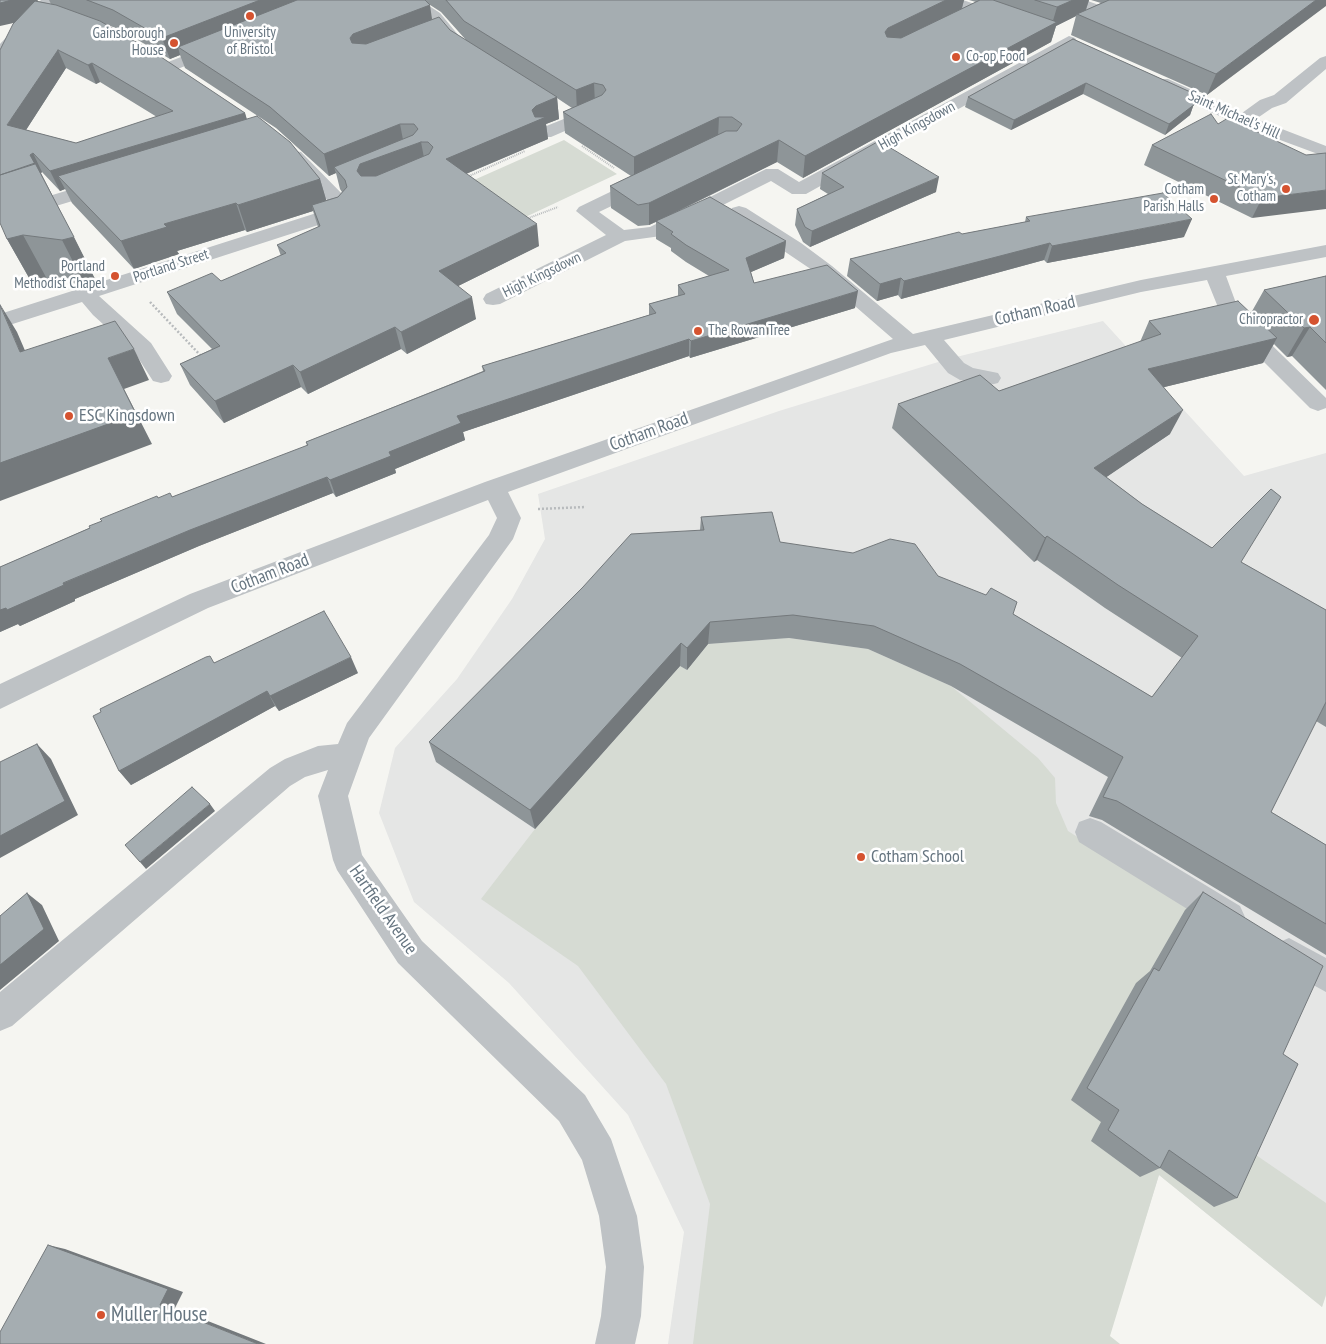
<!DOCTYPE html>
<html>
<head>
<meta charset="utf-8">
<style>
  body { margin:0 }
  canvas { display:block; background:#f5f5f1 }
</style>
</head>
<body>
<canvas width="1326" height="1344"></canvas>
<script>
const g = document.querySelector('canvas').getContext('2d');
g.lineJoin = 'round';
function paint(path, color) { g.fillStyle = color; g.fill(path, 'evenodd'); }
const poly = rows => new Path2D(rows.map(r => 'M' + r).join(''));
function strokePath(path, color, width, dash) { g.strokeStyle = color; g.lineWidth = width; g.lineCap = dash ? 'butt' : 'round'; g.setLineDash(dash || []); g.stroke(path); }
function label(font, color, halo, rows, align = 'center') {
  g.font = font + ' "PT Sans Narrow",sans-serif'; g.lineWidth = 5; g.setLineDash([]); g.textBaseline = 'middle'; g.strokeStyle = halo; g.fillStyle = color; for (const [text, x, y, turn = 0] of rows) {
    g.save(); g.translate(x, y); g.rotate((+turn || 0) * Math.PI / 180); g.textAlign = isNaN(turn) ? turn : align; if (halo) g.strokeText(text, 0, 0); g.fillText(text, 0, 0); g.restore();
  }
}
const built = poly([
  [1103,321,1244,476,1326,453,1326,1295,1322,1307,1159,1175,1108,1338,1116,1344,668,1344,684,1232,628,1115,509,983,414,902,379,813,395,748,457,679,512,599,545,539,538,494,779,411,948,359]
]);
const green = poly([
  [564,140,617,174,517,221,465,184],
  [789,638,868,649,951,686,1038,758,1055,778,1056,803,1068,831,1195,912,1145,1079,1326,1203,1326,1295,1322,1307,1159,1175,1110,1336,1120,1344,693,1344,710,1204,666,1084,578,966,481,899,535,829,680,666,687,670,708,644]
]);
const pathFar1 = poly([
  [582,146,614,168],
  [467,177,525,151],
  [526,219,558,207]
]);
const path = poly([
  [150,302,202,357],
  [538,509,586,507]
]);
const minor = poly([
  [41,0,57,0,6,57,0,59,0,44,41,0],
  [402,0,420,0,440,13,469,48,467,51,455,51,430,19,402,0],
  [940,0,963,0,1007,15,1010,18,1007,21,997,21,943,3,940,0],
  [1062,0,1085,0,1110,9,1113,12,1105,17,1065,3,1062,0],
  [1069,36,1075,38,1077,41,1075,44,806,194,792,194,771,181,661,236,625,241,500,304,493,305,486,304,483,299,486,294,606,235,576,211,579,207,637,179,644,177,651,179,653,183,651,187,599,212,624,230,650,227,766,169,778,169,799,182,1069,36],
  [217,43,223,45,225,48,223,51,175,70,169,72,163,70,161,67,163,64,217,43],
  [1326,56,1326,69,1286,103,1272,108,1256,119,1326,146,1326,157,1237,124,1156,87,1154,83,1156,79,1168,79,1242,113,1260,100,1274,95,1320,58,1326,56],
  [596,106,602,107,605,111,602,115,551,137,539,137,536,133,539,129,596,106],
  [295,151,301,152,347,199,351,208,343,217,99,296,151,343,172,376,169,381,161,383,153,381,135,353,93,315,82,302,0,328,0,314,329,209,331,204,286,156,289,152,295,151],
  [105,179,112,181,114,185,112,189,0,223,0,211,105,179],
  [739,206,746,208,801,243,832,266,913,334,1141,280,1326,245,1326,257,1226,276,1240,314,1326,398,1326,408,1318,411,1310,408,1224,322,1207,280,1141,292,944,340,964,363,973,368,998,373,1001,378,998,383,990,385,960,380,948,373,925,345,891,353,508,492,521,518,513,539,369,738,348,796,362,855,422,941,585,1095,611,1139,637,1216,644,1267,641,1316,635,1344,595,1344,601,1316,606,1267,599,1216,582,1160,559,1121,398,963,337,870,333,860,318,796,328,770,305,777,290,786,12,1026,0,1031,0,992,270,768,285,759,318,746,338,744,347,723,489,535,497,518,488,500,208,608,0,709,0,684,190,594,485,482,893,339,818,274,732,216,729,212,732,208,739,206],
  [1090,818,1101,822,1240,906,1245,917,1240,928,1229,932,1218,928,1079,842,1075,832,1079,822,1090,818],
  [1289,938,1326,958,1326,992,1277,965,1273,954,1277,943,1289,938]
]);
const wall = poly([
  [0,0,38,0,37,1,51,4,49,0,964,0,962,9,976,2,969,0,1089,0,1086,10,1101,3,1091,0,1326,0,1207,95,1071,35,1076,16,1056,26,1051,42,803,178,777,162,669,216,786,241,784,258,751,272,754,283,855,308,690,358,689,356,463,432,465,440,395,469,396,473,336,497,333,493,199,546,75,599,75,601,20,626,18,624,0,632,0,567,158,498,172,497,307,446,306,442,483,371,482,366,649,315,649,304,678,296,678,285,709,276,686,262,671,251,671,248,656,239,656,222,649,225,638,226,611,208,610,186,631,176,565,133,563,112,572,108,557,98,559,119,546,124,548,139,466,174,539,246,458,286,476,319,407,354,401,349,308,394,301,387,224,423,190,385,180,364,212,349,177,314,167,292,221,281,281,256,277,245,318,227,313,211,247,232,245,230,177,251,179,254,134,269,72,203,65,189,60,191,42,172,41,173,96,281,85,285,47,279,32,283,7,239,14,23],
  [427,3,441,12,466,40,432,20],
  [105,24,121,30,170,59,180,55,185,68,276,128,329,176,336,173,340,189,342,192,338,197,326,200,320,179,246,119,245,113],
  [66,68,96,84,100,82,157,117,76,143,26,130],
  [1073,39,1197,95,1190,115,1165,135,1083,94,1011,130,965,107,968,97],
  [1218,124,1306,155,1252,218,1144,165,1152,145],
  [822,173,936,192,810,247,803,242,795,225,797,209,828,194,820,189],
  [1026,217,1184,237,1047,263,1044,260,901,299,898,295,877,301,847,276,850,259,962,234,1025,222],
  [1326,276,1326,390,1292,356,1287,357,1274,344,1263,363,1164,387,1170,434,1106,477,1142,504,1212,548,1241,562,1326,610,1326,727,1316,721,1271,812,1326,845,1326,955,1102,820,1089,816,1108,777,951,686,868,649,789,638,708,644,687,670,680,666,535,829,436,762,429,742,700,530,701,517,780,542,938,576,1013,614,1152,697,1182,658,1105,608,1037,560,1034,562,892,428,898,404,999,391,1140,342,1149,321,1251,313,1264,290],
  [215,662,358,673,279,711,275,706,131,785,119,771],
  [1203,892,1283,1054,1237,1198,1214,1207,1160,1168,1140,1177,1091,1141,1101,1122,1071,1100,1136,983,1150,971,1185,910]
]);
const shadedWall = poly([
  [10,0,38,0,18,22,0,26,0,3],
  [260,0,318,0,178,47,180,55,170,59,162,38],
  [946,0,964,0,961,11,884,49,885,32,888,28],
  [1073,0,1089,0,1085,12,1077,14,1076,16,1056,26,1051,42,803,178,805,156,1052,24,1057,7],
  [1316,0,1326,0,1326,6,1207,95,1216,74],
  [430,5,433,26,354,59,350,38,353,34],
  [58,50,66,68,17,144,7,125],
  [92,63,100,82,96,84,88,65],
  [594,83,595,104,577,111,576,90],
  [1086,83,1083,94,1011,130,1014,120],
  [1197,95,1190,115,1165,135,1169,124,1191,100],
  [557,97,559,119,546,124,548,139,449,181,446,159,532,110,536,106],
  [245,113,251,132,58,176,65,189,60,191,50,171],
  [719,117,718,138,634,178,634,157],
  [400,124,404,145,334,167,336,173,329,176,324,154],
  [779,140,777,162,649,225,649,203],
  [421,142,425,163,365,186,357,171,360,164],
  [33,153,42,172,40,174,30,155],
  [939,177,936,192,810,247,812,231],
  [320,179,328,206,312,205,313,211,247,232,238,205],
  [1326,190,1326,209,1252,218,1262,198],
  [236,203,245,230,177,251,179,254,134,269,121,241,164,224],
  [1192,219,1184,237,1047,263,1052,246],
  [537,224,539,246,444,293,439,271],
  [23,235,47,279,32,283,7,239],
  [74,237,96,281,85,285,62,240],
  [786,241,784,258,744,275,746,258],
  [1050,243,1044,260,901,299,904,281],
  [901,278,898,295,877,301,880,284],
  [858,291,855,308,690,358,691,341],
  [472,297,476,319,407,354,401,332],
  [0,304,17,332,39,383,20,352],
  [395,327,401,349,308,394,300,372],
  [1310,327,1292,356,1287,357,1304,328],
  [1277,338,1263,363,1136,394,1148,369],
  [689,339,689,356,463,432,465,440,395,469,396,473,336,497,330,480,389,452,457,416],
  [134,349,149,380,124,389,152,444,0,501,0,463,108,358],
  [293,365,301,387,224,423,215,401],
  [1183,410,1170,434,1083,493,1094,468],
  [327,477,333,493,199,546,75,599,75,601,20,626,18,624,0,632,0,610,190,530],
  [1047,536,1037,560,1034,562,1045,538],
  [710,622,708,644,687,670,687,648],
  [681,643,680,666,535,829,530,810],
  [351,657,358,673,279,711,270,696],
  [267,691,275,706,131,785,119,771],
  [37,744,51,759,78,815,0,858,0,836],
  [210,804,215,811,146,869,140,862],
  [27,893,42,905,59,941,0,990,0,965],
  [48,1245,65,1249,183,1292,175,1308,266,1344,258,1344,160,1305]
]);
const building = poly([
  [0,0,10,0,8,1,0,3,0,0],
  [87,0,260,0,162,38,113,10,87,0],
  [297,0,425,0,430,5,353,34,350,38,352,43,366,44,439,17,450,30,557,97,536,106,532,110,535,117,546,117,446,159,537,224,439,271,472,297,401,332,395,327,300,372,293,365,215,401,180,364,220,346,167,292,212,273,221,281,286,253,277,245,320,226,312,205,338,197,347,187,345,180,334,167,413,135,418,129,414,124,400,124,324,154,270,107,178,47,297,0],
  [421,142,428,142,433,147,429,154,376,176,361,176,357,171,360,164,421,142],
  [446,0,946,0,888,28,885,32,887,37,901,38,980,0,993,0,1057,22,805,156,779,140,649,203,638,205,610,186,726,131,737,131,742,124,732,117,719,117,634,157,563,112,602,95,606,90,603,85,594,83,576,90,464,21,446,0],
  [1035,0,1073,0,1057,7,1035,0],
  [1109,0,1316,0,1216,74,1077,14,1109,0],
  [35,1,56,5,100,21,155,53,245,113,50,171,33,153,30,155,35,164,0,175,0,50,13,24,35,1],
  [58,50,88,65,92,63,173,111,76,143,7,125,58,50],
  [1073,39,1197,95,1191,100,1195,104,1169,124,1086,83,1014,120,968,97,1073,39],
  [1211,114,1218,124,1228,118,1306,155,1326,153,1326,190,1262,198,1152,145,1211,114],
  [257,116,290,142,320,179,238,205,236,203,164,224,167,227,121,241,58,176,257,116],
  [879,141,939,177,812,231,805,227,797,209,844,187,822,173,879,141],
  [35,163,74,237,62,240,23,235,7,239,0,223,0,175,35,163],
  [1163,193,1192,219,1052,246,1050,243,904,281,901,278,880,284,850,259,959,232,962,234,1030,221,1026,217,1163,193],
  [710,197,786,241,746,258,754,283,827,265,858,291,691,341,689,339,457,416,461,423,389,452,391,456,330,480,327,477,190,530,63,583,64,585,7,610,6,608,0,610,0,567,90,528,89,526,102,521,100,519,157,496,158,498,170,493,172,497,308,445,306,442,485,371,482,366,656,313,649,304,685,294,678,285,729,270,686,245,671,234,673,232,656,221,710,197],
  [1326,276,1326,343,1310,327,1304,328,1264,290,1326,276],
  [1238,301,1277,338,1148,369,1183,410,1094,468,1142,504,1212,548,1271,489,1281,497,1241,562,1326,610,1326,702,1271,812,1326,845,1326,924,1117,801,1103,797,1123,757,960,664,874,626,793,615,710,622,687,648,681,643,530,810,429,742,583,587,631,534,704,530,701,517,772,512,780,542,853,553,890,539,915,544,938,576,986,595,991,588,1017,602,1013,614,1152,697,1198,636,1118,585,1047,536,1045,538,898,404,980,375,999,391,1161,334,1149,321,1238,301],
  [0,305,20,352,115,321,134,349,108,358,136,414,0,463,0,305],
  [324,611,351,657,270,696,267,691,119,771,93,716,101,712,100,709,206,657,210,656,214,663,324,611],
  [37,744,65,801,0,836,0,762,37,744],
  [192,787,210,804,140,862,125,845,192,787],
  [1203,892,1323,966,1283,1054,1298,1064,1237,1198,1169,1150,1160,1168,1108,1130,1119,1110,1087,1088,1154,968,1159,971,1203,892],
  [27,893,44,929,0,965,0,916,27,893],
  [48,1245,168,1289,160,1305,258,1344,0,1344,0,1332,48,1245]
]);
const markers = [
  [250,16,5,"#d55330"],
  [174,43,5,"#d55330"],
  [956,57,5,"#d55330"],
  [1286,189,5,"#d55330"],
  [1214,199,5,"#d55330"],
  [115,276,5,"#d55330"],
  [1314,320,6,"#d55330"],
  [698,331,5,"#d55330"],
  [69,416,5,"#d55330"],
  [861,857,5,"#d55330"],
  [101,1315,5,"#d55330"]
];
const farPoinames = [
  ["University",250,33,"center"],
  ["of Bristol",250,50,"center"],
  ["Gainsborough",164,34],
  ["House",164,51],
  ["Co-op Food",966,57,"left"],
  ["St Mary's,",1276,180],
  ["Cotham",1276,197],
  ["Cotham",1204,190],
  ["Parish Halls",1204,207],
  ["Portland",105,267],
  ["Methodist Chapel",105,284],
  ["Chiropractor",1303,320],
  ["The Rowan Tree",708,331,"left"]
];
const farStreetnames = [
  ["Saint Michael's Hill",1234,115,24],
  ["High Kingsdown",917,126,-29],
  ["Portland Street",171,266,-18],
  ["High Kingsdown",542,275,-26]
];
const streetNames = [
  ["Cotham Road",1035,311,-13],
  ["Cotham Road",649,432,-20],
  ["Cotham Road",270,574,-21],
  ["Hartfield Avenue",383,910,55]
];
const poiNames = [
  ["ESC Kingsdown",79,416],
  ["Cotham School",871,857]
];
const nearPoinames = [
  ["Muller House",111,1315]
];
paint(built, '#e5e6e5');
paint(green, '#d6dbd3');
strokePath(pathFar1, '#b8bbbd', 2, [1, 1]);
strokePath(path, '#b8bbbd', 2.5, [2, 2]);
paint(minor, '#bec2c5');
paint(wall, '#8e9598');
paint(shadedWall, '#74797c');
paint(building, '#a5adb1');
strokePath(building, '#74797c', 1);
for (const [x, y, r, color] of markers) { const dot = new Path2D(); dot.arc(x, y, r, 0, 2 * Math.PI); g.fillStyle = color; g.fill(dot); strokePath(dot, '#fff', 2); }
label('15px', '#667580', '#fff', farPoinames, 'right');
label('15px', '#667580', '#fff', farStreetnames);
label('18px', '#667580', '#fff', streetNames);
label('18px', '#667580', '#fff', poiNames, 'left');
label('21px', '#667580', '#fff', nearPoinames, 'left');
</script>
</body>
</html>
